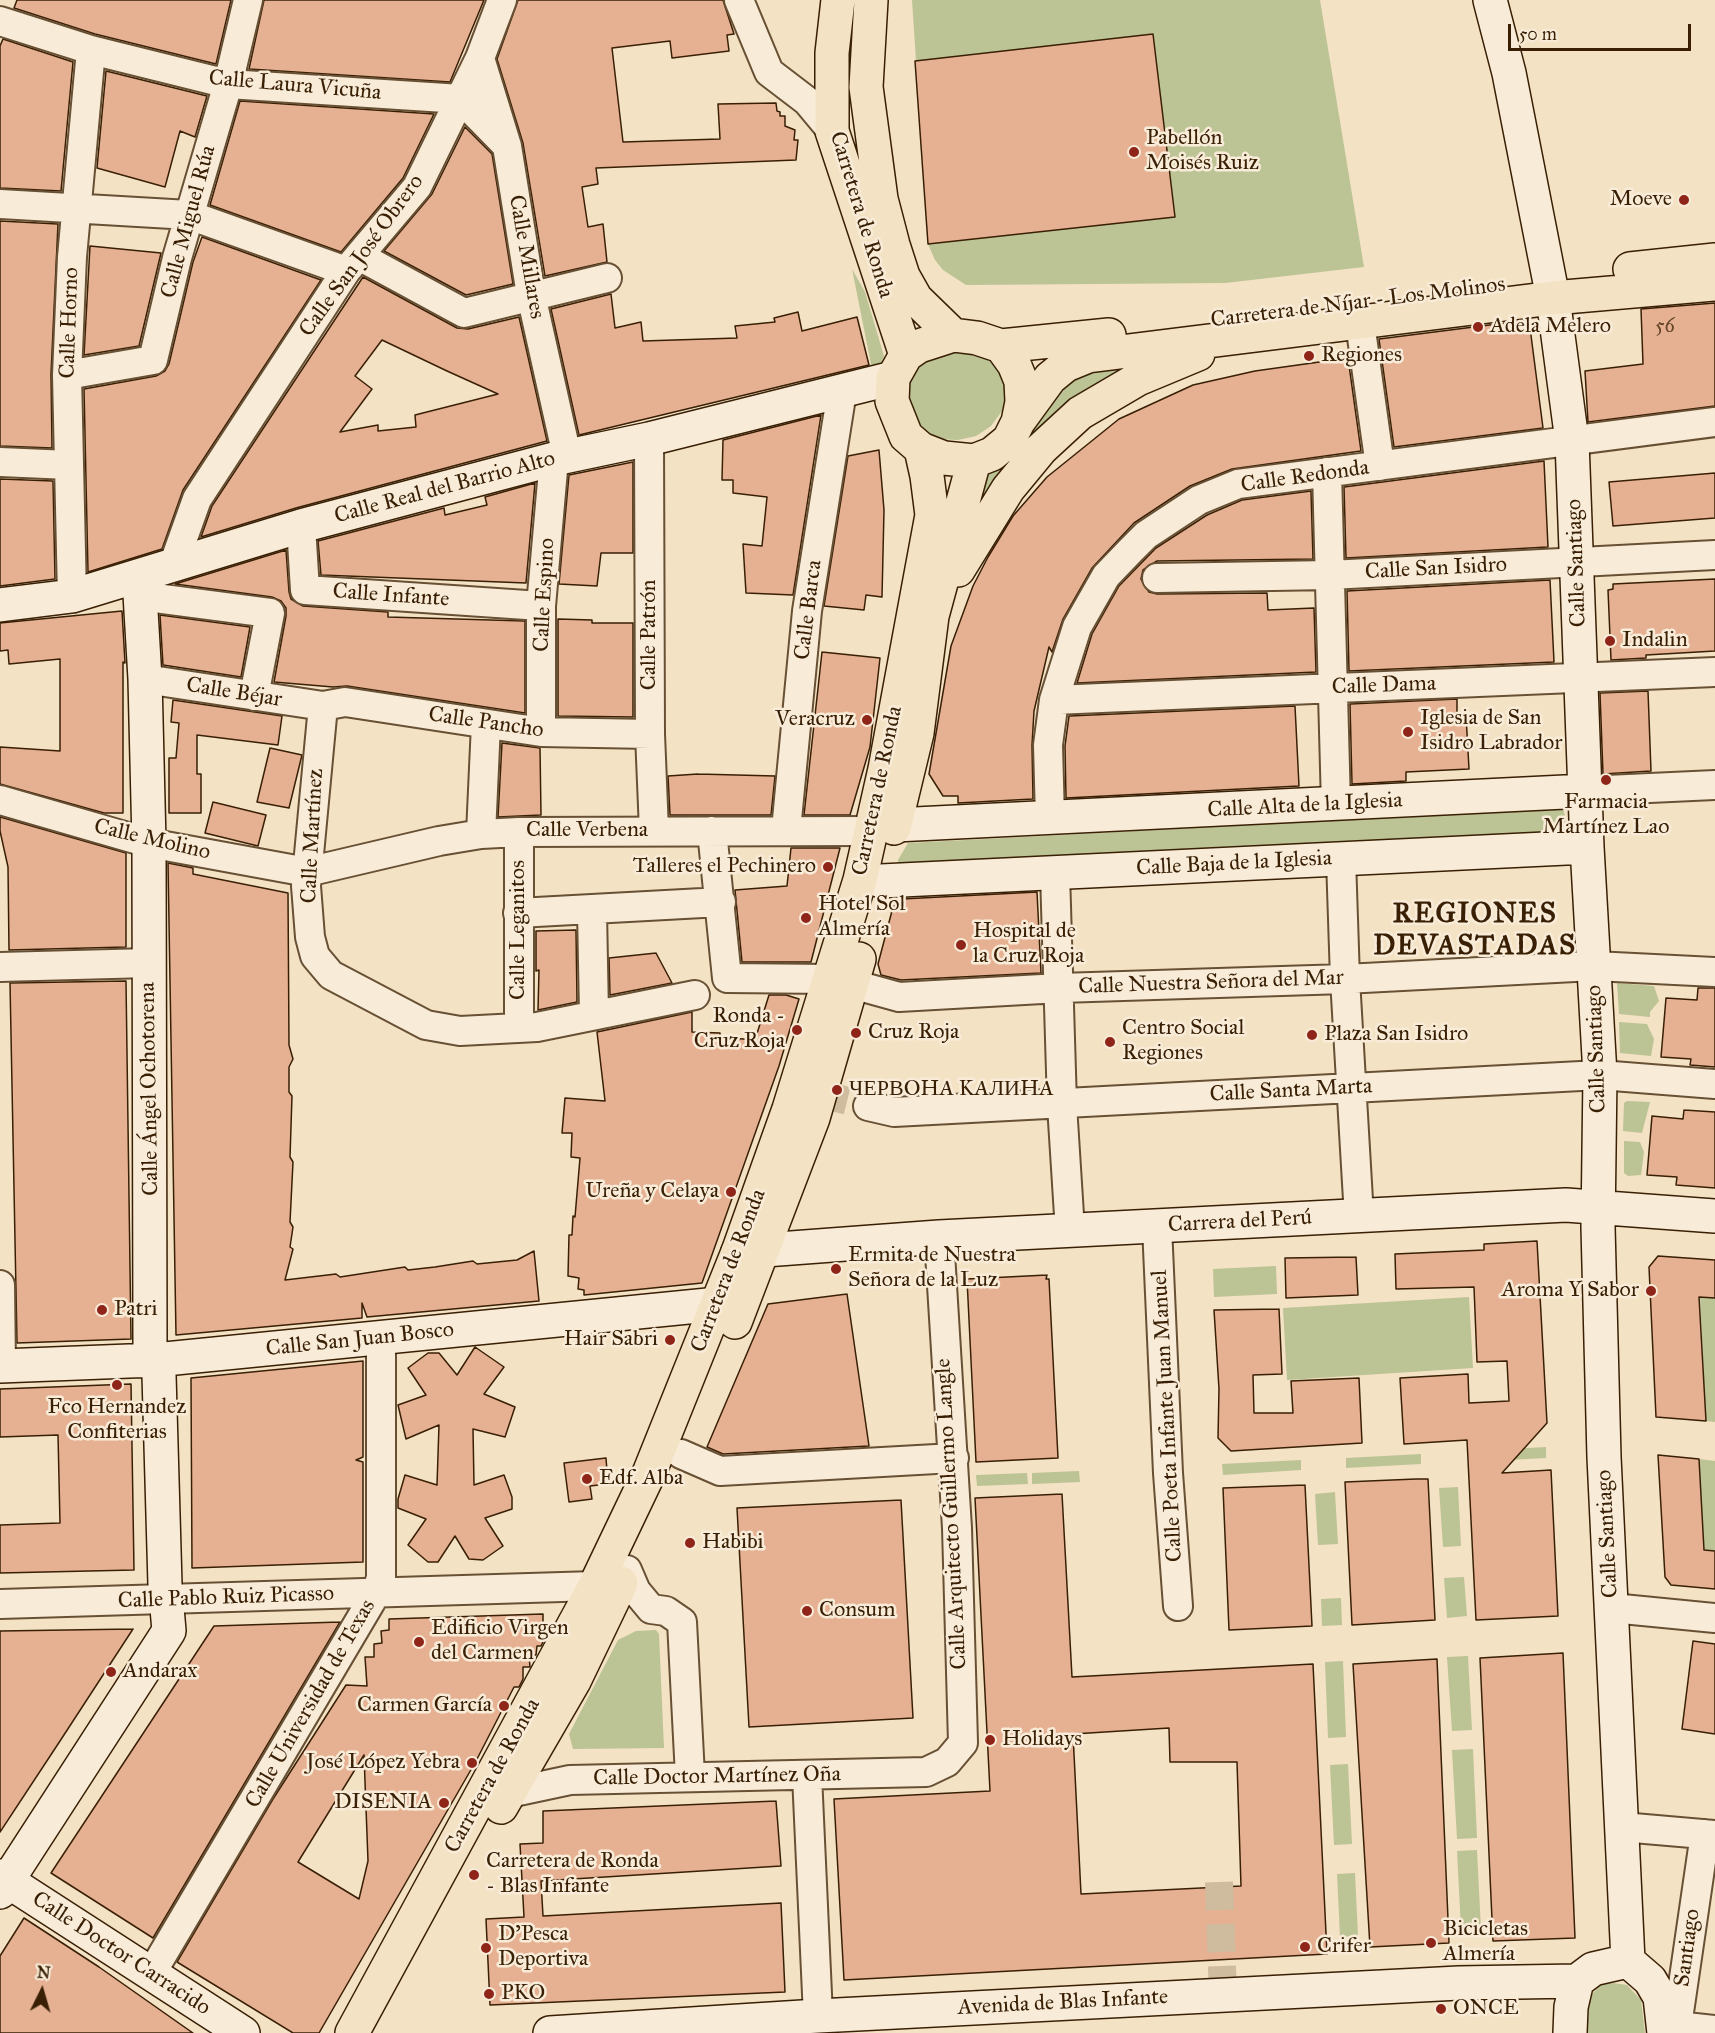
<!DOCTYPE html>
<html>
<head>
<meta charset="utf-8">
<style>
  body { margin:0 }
  #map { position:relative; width:1715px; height:2033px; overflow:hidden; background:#f4e2c5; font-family:"IM FELL Great Primer",serif }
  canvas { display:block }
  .north { position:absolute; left:12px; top:1961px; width:60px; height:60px; -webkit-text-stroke:4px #f8ecd9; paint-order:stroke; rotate:5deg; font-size:16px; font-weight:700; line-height:24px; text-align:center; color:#391f04 }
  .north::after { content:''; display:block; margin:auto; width:21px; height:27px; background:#391f04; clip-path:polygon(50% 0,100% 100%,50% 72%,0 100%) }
  .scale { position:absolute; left:1508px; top:24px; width:183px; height:27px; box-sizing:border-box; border:3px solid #391f04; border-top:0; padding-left:8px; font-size:18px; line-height:21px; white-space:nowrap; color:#391f04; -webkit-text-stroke:4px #f8ecd9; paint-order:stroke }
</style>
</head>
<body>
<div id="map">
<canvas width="1715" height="2033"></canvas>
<div class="north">N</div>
<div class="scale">50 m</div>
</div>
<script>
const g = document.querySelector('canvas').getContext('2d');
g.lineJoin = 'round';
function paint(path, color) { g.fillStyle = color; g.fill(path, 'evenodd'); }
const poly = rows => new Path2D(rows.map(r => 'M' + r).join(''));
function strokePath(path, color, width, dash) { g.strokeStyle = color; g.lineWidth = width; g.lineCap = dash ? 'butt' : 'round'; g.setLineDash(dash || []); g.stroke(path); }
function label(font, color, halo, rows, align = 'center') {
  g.font = font + ' "IM FELL Great Primer",serif'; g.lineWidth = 5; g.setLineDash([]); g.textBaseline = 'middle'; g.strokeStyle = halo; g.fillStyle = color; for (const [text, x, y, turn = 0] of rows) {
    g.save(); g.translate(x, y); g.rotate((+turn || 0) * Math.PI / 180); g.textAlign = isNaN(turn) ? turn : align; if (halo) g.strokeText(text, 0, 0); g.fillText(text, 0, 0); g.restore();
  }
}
const green = poly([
  [912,0,1320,0,1364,267,1225,283,966,285,943,270,935,260,928,244],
  [852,269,865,292,884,356,874,379],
  [990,344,1008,393,1002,411,991,426,976,436,958,440,939,439,922,432,909,419,900,368,909,352],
  [1138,364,980,511,974,460,1030,387],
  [1558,809,1563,810,1565,815,1566,836,899,870,898,860,908,843],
  [1617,983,1654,986,1659,1001,1650,1012,1650,1017,1619,1014],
  [1619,1022,1647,1024,1654,1039,1651,1056,1620,1053],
  [1627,1101,1650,1102,1642,1133,1623,1131,1624,1103],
  [1624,1141,1640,1142,1644,1152,1641,1175,1628,1176,1624,1173],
  [1276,1266,1277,1294,1214,1297,1213,1269],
  [1469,1297,1473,1368,1287,1380,1283,1308],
  [1700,1297,1715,1298,1715,1422,1706,1421],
  [1546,1447,1546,1458,1470,1462,1469,1451],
  [1421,1454,1421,1464,1346,1468,1346,1458],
  [1699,1459,1715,1461,1715,1551,1704,1550],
  [1301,1460,1301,1470,1223,1475,1222,1464],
  [1079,1471,1080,1482,1032,1484,1032,1473],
  [1027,1473,1028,1484,977,1486,976,1475],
  [1458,1487,1461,1546,1443,1547,1439,1488],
  [1335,1492,1338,1544,1318,1545,1315,1494],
  [1464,1577,1467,1616,1447,1618,1444,1578],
  [1341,1598,1342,1625,1322,1626,1321,1599],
  [656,1630,659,1634,664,1748,573,1749,569,1734,618,1640,636,1631],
  [1468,1656,1472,1730,1452,1731,1447,1657],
  [1343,1661,1346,1737,1328,1738,1325,1662],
  [1473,1749,1477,1838,1457,1839,1452,1750],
  [1348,1764,1352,1844,1334,1845,1330,1765],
  [1477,1850,1481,1929,1461,1930,1457,1851],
  [1355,1873,1358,1936,1340,1937,1337,1874],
  [1613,1983,1627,1985,1641,2000,1645,2033,1585,2033,1587,1999,1601,1985]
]);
const building = poly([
  [17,0,231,0,216,64,95,34,14,8,17,0],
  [264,0,484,0,450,82,249,69,264,0],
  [518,0,723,0,734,34,727,35,729,51,672,58,670,41,612,48,623,142,720,139,718,104,776,103,777,111,780,112,780,116,785,116,785,126,795,130,794,140,798,140,796,160,596,168,598,184,582,187,588,227,603,224,607,262,545,276,523,143,497,59,518,0],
  [1153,34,1175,217,928,244,915,61,1153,34],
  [3,39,73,62,61,191,0,188,0,46,3,39],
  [106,71,207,96,195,137,180,131,165,187,97,168,106,71],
  [240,101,434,114,403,178,341,252,210,205,240,101],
  [465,127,492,154,513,284,466,295,384,251,432,194,465,127],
  [0,221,58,224,51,374,52,448,0,446,0,221],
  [202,237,321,280,183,490,162,549,88,572,84,389,156,376,165,371,169,364,193,262,202,237],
  [90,246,161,253,139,346,84,355,90,246],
  [363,277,457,328,468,329,519,317,547,441,296,508,201,537,212,506,363,277],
  [382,340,447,371,498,394,415,415,416,427,378,431,378,425,340,432,372,389,355,376,382,340],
  [611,294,615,328,641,322,643,341,737,338,735,326,775,322,774,318,798,312,802,331,857,317,869,365,579,435,551,309,611,294],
  [1715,303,1715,406,1588,422,1585,371,1643,364,1641,309,1715,303],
  [1529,320,1543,428,1394,447,1379,339,1529,320],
  [1348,358,1361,451,1232,469,1190,486,1134,523,1092,568,1063,619,1052,652,1049,647,1034,711,1032,745,1033,799,958,803,958,796,943,796,929,774,951,646,973,586,988,557,1013,516,1047,477,1119,419,1193,385,1255,371,1348,358],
  [821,415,793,595,746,593,743,544,762,546,767,497,733,493,733,480,722,480,723,440,821,415],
  [879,450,884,510,882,597,866,595,864,610,824,606,848,456,879,450],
  [1544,461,1548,547,1346,558,1344,487,1544,461],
  [633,462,633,553,601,553,597,586,559,584,569,475,633,462],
  [1715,473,1715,518,1613,526,1609,482,1715,473],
  [0,479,53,481,55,579,0,586,0,479],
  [535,483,526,583,321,575,318,541,444,508,445,515,487,505,485,497,535,483],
  [1311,491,1313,559,1157,561,1143,570,1141,579,1149,592,1157,594,1267,593,1268,610,1314,608,1316,672,1077,683,1092,634,1119,586,1156,548,1207,515,1242,500,1311,491],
  [286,550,289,592,291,599,303,606,388,612,388,617,525,621,525,713,347,686,333,687,274,682,286,616,286,608,281,601,272,597,175,584,286,550],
  [1715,579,1715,651,1646,655,1646,658,1611,660,1608,590,1613,589,1613,584,1715,579],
  [1550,580,1554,662,1349,671,1347,591,1550,580],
  [122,611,125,663,123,662,123,813,104,813,0,784,0,747,60,751,60,659,9,664,8,650,0,651,0,623,122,611],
  [160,615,250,627,241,677,163,665,160,615],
  [558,619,592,620,592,623,633,623,633,717,558,716,558,619],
  [822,652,880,658,870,747,850,815,804,815,822,652],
  [1648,691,1651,771,1603,774,1600,693,1648,691],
  [1457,699,1457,716,1466,715,1469,769,1406,772,1406,781,1352,784,1350,704,1457,699],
  [173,700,282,716,278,745,197,735,197,774,201,774,201,813,169,813,169,758,176,758,179,723,171,722,173,700],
  [1295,706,1299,786,1066,798,1065,746,1069,716,1295,706],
  [502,743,540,748,541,815,498,817,502,743],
  [270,748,302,755,289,808,257,802,270,748],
  [698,774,775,776,771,815,670,815,668,776,698,774],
  [213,802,266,815,258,846,205,833,213,802],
  [0,817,126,853,126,947,9,950,8,867,0,831,0,817],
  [791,848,840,848,811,962,742,962,735,890,787,886,791,848],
  [168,863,193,868,193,874,288,893,289,1045,293,1059,289,1067,289,1092,292,1096,290,1157,293,1162,290,1222,293,1227,290,1247,293,1249,285,1280,336,1274,340,1277,405,1267,408,1270,435,1267,473,1261,477,1264,517,1260,534,1251,539,1301,367,1317,362,1303,362,1318,176,1335,168,863],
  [1037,892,1041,973,901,980,881,975,878,964,893,907,902,899,1037,892],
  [576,930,577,1002,538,1010,539,970,536,971,536,931,576,930],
  [656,953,672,983,610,995,609,958,656,953],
  [126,981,131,1339,17,1343,10,983,126,981],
  [1698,988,1715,988,1715,1067,1690,1065,1691,1059,1661,1057,1666,998,1697,1000,1698,988],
  [769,995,786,995,799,999,779,1066,702,1283,584,1295,584,1290,578,1289,579,1278,568,1276,569,1235,572,1235,573,1216,575,1217,580,1158,571,1157,572,1133,562,1133,565,1098,605,1101,597,1032,692,1012,692,1032,720,1033,720,1037,755,1040,769,995],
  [1684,1110,1715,1112,1715,1188,1676,1185,1677,1177,1647,1175,1652,1116,1683,1119,1684,1110],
  [1537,1241,1547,1423,1502,1473,1551,1470,1558,1616,1476,1620,1467,1440,1404,1444,1400,1378,1468,1374,1469,1403,1509,1401,1507,1361,1477,1362,1474,1287,1396,1289,1395,1254,1484,1250,1484,1244,1537,1241],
  [1658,1256,1715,1260,1715,1298,1699,1297,1706,1421,1656,1417,1649,1267,1658,1256],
  [1356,1257,1358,1295,1286,1298,1285,1258,1356,1257],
  [1047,1275,1046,1279,1049,1279,1058,1458,976,1462,967,1279,1047,1275],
  [847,1294,869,1446,723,1454,707,1447,768,1304,847,1294],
  [1279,1309,1282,1374,1253,1375,1254,1413,1293,1413,1291,1381,1359,1378,1362,1443,1231,1451,1218,1438,1219,1389,1214,1310,1279,1309],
  [475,1347,504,1367,484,1394,515,1407,505,1437,473,1429,474,1485,504,1475,512,1497,512,1509,485,1518,503,1546,483,1560,469,1559,455,1536,438,1562,428,1562,408,1545,426,1519,398,1508,398,1499,405,1475,437,1485,439,1425,406,1439,398,1405,426,1395,408,1368,428,1353,439,1353,457,1375,475,1347],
  [363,1361,363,1457,356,1460,363,1462,363,1562,192,1568,191,1378,363,1361],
  [131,1384,134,1570,0,1573,0,1525,60,1523,58,1435,0,1437,0,1389,131,1384],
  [1658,1455,1699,1459,1704,1550,1715,1551,1715,1589,1671,1585,1665,1577,1658,1455],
  [606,1458,608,1484,590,1486,592,1499,569,1502,564,1463,606,1458],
  [1416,1479,1428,1479,1435,1620,1352,1625,1345,1482,1416,1479],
  [1305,1485,1312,1626,1229,1630,1223,1488,1305,1485],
  [1062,1494,1072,1677,1313,1664,1327,1954,844,1980,834,1799,990,1791,975,1498,1062,1494],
  [1169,1728,1170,1762,1237,1762,1241,1886,1081,1894,1073,1734,1169,1728],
  [901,1500,913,1718,749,1727,737,1508,901,1500],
  [543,1614,543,1642,541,1646,537,1646,536,1655,529,1655,530,1667,523,1667,523,1679,519,1687,514,1687,476,1761,319,2033,293,2033,177,1962,273,1799,346,1685,367,1686,365,1657,374,1657,374,1644,382,1643,381,1631,389,1630,389,1619,543,1614],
  [364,1755,368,1861,359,1899,298,1862,364,1755],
  [340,1622,153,1938,51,1873,214,1626,340,1622],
  [133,1629,60,1741,0,1832,0,1631,133,1629],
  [1693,1641,1715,1644,1715,1734,1682,1729,1693,1641],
  [1563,1653,1575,1938,1493,1941,1480,1658,1563,1653],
  [1437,1659,1449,1943,1370,1947,1353,1664,1437,1659],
  [776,1801,781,1866,541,1881,543,1916,781,1903,785,1992,490,2005,486,1919,524,1917,520,1844,543,1843,543,1811,776,1801],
  [24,1918,99,1967,193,2033,0,2033,0,1956,24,1918]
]);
const streetTunnel = poly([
  [820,1094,868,1106],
  [1219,1882,1223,1996]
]);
const street = poly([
  [739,0,769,72,807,101,832,131],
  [0,21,91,50,228,84,461,99,507,146],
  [480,58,507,146,531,295,567,456],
  [0,204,189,215,346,271],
  [359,256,464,313,607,278],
  [1360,323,1380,466],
  [67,375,153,360,177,258,228,84,248,0],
  [649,439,650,734,654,831],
  [0,462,69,465],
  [1327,472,1336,805],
  [301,526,305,590,541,606],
  [173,566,197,499,346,271,417,187,480,58,502,0],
  [1157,578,1330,575,1715,555],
  [72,596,67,375,72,257,91,50],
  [140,596,270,613,254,696],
  [145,679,323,706,345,702,541,732,650,734],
  [1054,700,1715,672],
  [323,706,306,886,310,937,315,956,331,975,426,1025,460,1031,537,1027,695,995],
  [541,732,541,606,554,459],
  [1585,791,1715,785],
  [0,800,149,843,307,872,439,841,481,834,519,832,871,831],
  [1050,819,1048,745,1054,700,1077,627,1106,576,1130,551,1146,535,1199,500,1238,484,1715,422],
  [786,830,807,611,842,391],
  [712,831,727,978,831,979],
  [519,832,519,1028],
  [481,834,486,724],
  [1341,859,1345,979,1359,1217],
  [1055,873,1062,1105,1070,1231],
  [592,911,594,1014],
  [518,913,721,902],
  [0,967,149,963],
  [852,984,899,997,1060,988,1345,979,1594,966,1715,972],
  [868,1106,894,1112,1600,1075,1715,1084],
  [1157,1226,1168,1473,1178,1606],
  [0,1285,1,1366],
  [681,1454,720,1471,954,1458],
  [627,1570,636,1591,651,1609,666,1611,682,1622,690,1776],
  [0,1604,595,1586],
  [1612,1608,1715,1618],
  [807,1775,818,2016],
  [509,1793,570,1780,926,1772,947,1762,963,1743,957,1528,939,1237],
  [1622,1827,1715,1835],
  [151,1974,376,1593,381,1578,381,1338],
  [1677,2026,1705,1834],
  [1671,2033,1677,2026,1715,2030]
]);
const secondary = poly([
  [1490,0,1509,73,1553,298,1572,441,1587,847,1600,1075,1598,1227,1604,1457,1628,1961],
  [0,605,72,596,301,526,554,459,649,439,893,378],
  [895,825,1585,791],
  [881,881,1587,847],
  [738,1252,939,1237,1566,1205,1715,1216],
  [0,1366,155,1360,718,1304],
  [0,1876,243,2033],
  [0,1892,169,1631,165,1585,159,1375,150,1345,149,843,145,679,139,577],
  [550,2033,818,2016,1459,1983,1577,1981],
  [1570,2033,1571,2007,1577,1981,1593,1969,1628,1961,1650,1980,1660,1997,1664,2033]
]);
const primary = poly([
  [838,0,832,53,832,131,906,355],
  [871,0,866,87,881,199,893,245,903,276,916,299,953,335],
  [1630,269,1715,260],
  [953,335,977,338,1001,346,1014,364,1021,381,1022,402,1018,422,1009,440,992,454,974,461,944,458,921,449,906,436,892,401,893,378,906,355,919,346,953,335],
  [1001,346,1109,335],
  [1018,422,1050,378,1066,365,1088,356,1553,298,1715,284],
  [958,570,1008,489,1041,449,1080,413,1138,379,1198,354],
  [894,828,917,733,932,616,974,461],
  [735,1322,813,1118,859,959],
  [501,1807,574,1681,621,1583],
  [352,2033,595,1586,650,1471,738,1252,789,1109,860,880,885,769,932,515,927,476,921,449]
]);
const markers = [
  [1134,152,6,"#8f2418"],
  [1684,200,6,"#8f2418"],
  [1478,327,6,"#8f2418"],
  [1309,356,6,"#8f2418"],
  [1610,641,6,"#8f2418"],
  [867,720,6,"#8f2418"],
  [1408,732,6,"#8f2418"],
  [1606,780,6,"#8f2418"],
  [828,867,6,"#8f2418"],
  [806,918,6,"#8f2418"],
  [961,945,6,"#8f2418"],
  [797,1030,6,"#8f2418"],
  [856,1033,6,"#8f2418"],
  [1312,1035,6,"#8f2418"],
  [1110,1042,6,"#8f2418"],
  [837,1090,6,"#8f2418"],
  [731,1192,6,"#8f2418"],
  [836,1269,6,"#8f2418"],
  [1651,1291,6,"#8f2418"],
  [102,1310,6,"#8f2418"],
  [670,1340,6,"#8f2418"],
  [117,1385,6,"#8f2418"],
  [587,1479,6,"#8f2418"],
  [690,1543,6,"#8f2418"],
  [807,1611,6,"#8f2418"],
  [419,1642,6,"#8f2418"],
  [111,1672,6,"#8f2418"],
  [504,1706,6,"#8f2418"],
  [990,1740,6,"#8f2418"],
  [472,1763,6,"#8f2418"],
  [444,1803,6,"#8f2418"],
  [474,1875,6,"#8f2418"],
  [1431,1943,6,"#8f2418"],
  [1305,1947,6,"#8f2418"],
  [486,1948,6,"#8f2418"],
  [489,1994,6,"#8f2418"],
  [1441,2009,6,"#8f2418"]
];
const numberNames = [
  ["56",1665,327]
];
const streetNames = [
  ["Calle Laura Vicuña",295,86,5],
  ["Carretera de Ronda",861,215,73],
  ["Calle Miguel Rúa",189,222,-75],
  ["Calle San José Obrero",362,256,-54],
  ["Calle Millares",526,257,80],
  ["Carretera de Níjar - Los Molinos",1358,303,-7],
  ["Calle Horno",70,323,-88],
  ["Calle Redonda",1305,477,-8],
  ["Calle Real del Barrio Alto",445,488,-15],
  ["Calle Santiago",1577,563,-92],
  ["Calle San Isidro",1436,569,-3],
  ["Calle Espino",545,595,-87],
  ["Calle Infante",391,596,4],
  ["Calle Barca",809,610,-83],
  ["Calle Patrón",650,635,-90],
  ["Calle Dama",1384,686,-2],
  ["Calle Béjar",234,693,9],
  ["Calle Pancho",486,723,8],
  ["Carretera de Ronda",878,791,-78],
  ["Calle Alta de la Iglesia",1305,806,-3],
  ["Calle Verbena",587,831],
  ["Calle Martínez",313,836,-87],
  ["Calle Molino",152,840,13],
  ["Calle Baja de la Iglesia",1234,864,-3],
  ["Calle Leganitos",519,930,-90],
  ["Calle Nuestra Señora del Mar",1211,983,-2],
  ["Calle Santiago",1597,1049,-92],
  ["Calle Ángel Ochotorena",150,1089,-91],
  ["Calle Santa Marta",1291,1091,-3],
  ["Carrera del Perú",1240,1222,-3],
  ["Carretera de Ronda",729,1271,-69],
  ["Calle San Juan Bosco",360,1340,-6],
  ["Calle Poeta Infante Juan Manuel",1168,1416,-93],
  ["Calle Arquitecto Guillermo Langle",952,1514,-93],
  ["Calle Santiago",1608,1534,-93],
  ["Calle Pablo Ruiz Picasso",226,1598,-2],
  ["Calle Universidad de Texas",311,1704,-60],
  ["Carretera de Ronda",493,1776,-61],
  ["Calle Doctor Martínez Oña",717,1777,-1],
  ["Santiago",1688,1948,-82],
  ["Calle Doctor Carracido",121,1954,33],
  ["Avenida de Blas Infante",1063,2003,-3]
];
const poiNames = [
  ["Pabellón",1146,139],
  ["Moisés Ruiz",1146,164],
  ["Moeve",1672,200,"right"],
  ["Adela Melero",1490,327],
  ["Regiones",1321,356],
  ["Indalin",1622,641],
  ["Iglesia de San",1420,719],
  ["Isidro Labrador",1420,744],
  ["Veracruz",855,720,"right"],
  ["Farmacia",1606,803,"center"],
  ["Martínez Lao",1606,828,"center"],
  ["Talleres el Pechinero",816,867,"right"],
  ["Hotel Sol",818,905],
  ["Almería",818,930],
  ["Hospital de",973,932],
  ["la Cruz Roja",973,957],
  ["Ronda -",785,1017,"right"],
  ["Cruz Roja",785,1042,"right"],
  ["Centro Social",1122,1029],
  ["Regiones",1122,1054],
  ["Cruz Roja",868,1033],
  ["Plaza San Isidro",1324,1035],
  ["ЧЕРВOHA KAЛИHA",849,1090],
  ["Ureña y Celaya",719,1192,"right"],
  ["Ermita de Nuestra",848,1256],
  ["Señora de la Luz",848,1281],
  ["Aroma Y Sabor",1639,1291,"right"],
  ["Patri",114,1310],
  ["Hair Sabri",658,1340,"right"],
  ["Fco Hernandez",117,1408,"center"],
  ["Confiterias",117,1433,"center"],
  ["Edf. Alba",599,1479],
  ["Habibi",702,1543],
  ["Consum",819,1611],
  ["Edificio Virgen",431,1629],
  ["del Carmen",431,1654],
  ["Andarax",123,1672],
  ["Carmen García",492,1706,"right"],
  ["Holidays",1002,1740],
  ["José López Yebra",460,1763,"right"],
  ["DISENIA",432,1803,"right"],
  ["Carretera de Ronda",486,1862],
  ["- Blas Infante",486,1887],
  ["Bicicletas",1443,1930],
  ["Almería",1443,1955],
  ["D'Pesca",498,1935],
  ["Deportiva",498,1960],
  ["Crifer",1317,1947],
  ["PKO",501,1994],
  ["ONCE",1453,2009]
];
const districtNames = [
  ["REGIONES",1475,915],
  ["DEVASTADAS",1475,947]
];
paint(green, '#bcc394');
paint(building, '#e6b193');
strokePath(building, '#391f04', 1.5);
strokePath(streetTunnel, '#cfbb9e', 28, [28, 14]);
strokePath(street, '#685034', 32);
strokePath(secondary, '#391f04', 36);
strokePath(primary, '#391f04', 36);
strokePath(street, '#f8ecd9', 28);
strokePath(secondary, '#f8ecd9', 33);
strokePath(primary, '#f4e2c5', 33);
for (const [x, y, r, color] of markers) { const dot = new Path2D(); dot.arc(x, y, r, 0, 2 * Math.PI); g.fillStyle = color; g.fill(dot); strokePath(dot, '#f8ecd9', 2); }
label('20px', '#644428', null, numberNames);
label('22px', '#391f04', '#f8ecd9', streetNames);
label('22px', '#391f04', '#f8ecd9', poiNames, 'left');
g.letterSpacing = '1.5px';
label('bold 28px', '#391f04', '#f8ecd9', districtNames);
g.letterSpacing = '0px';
</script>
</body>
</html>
